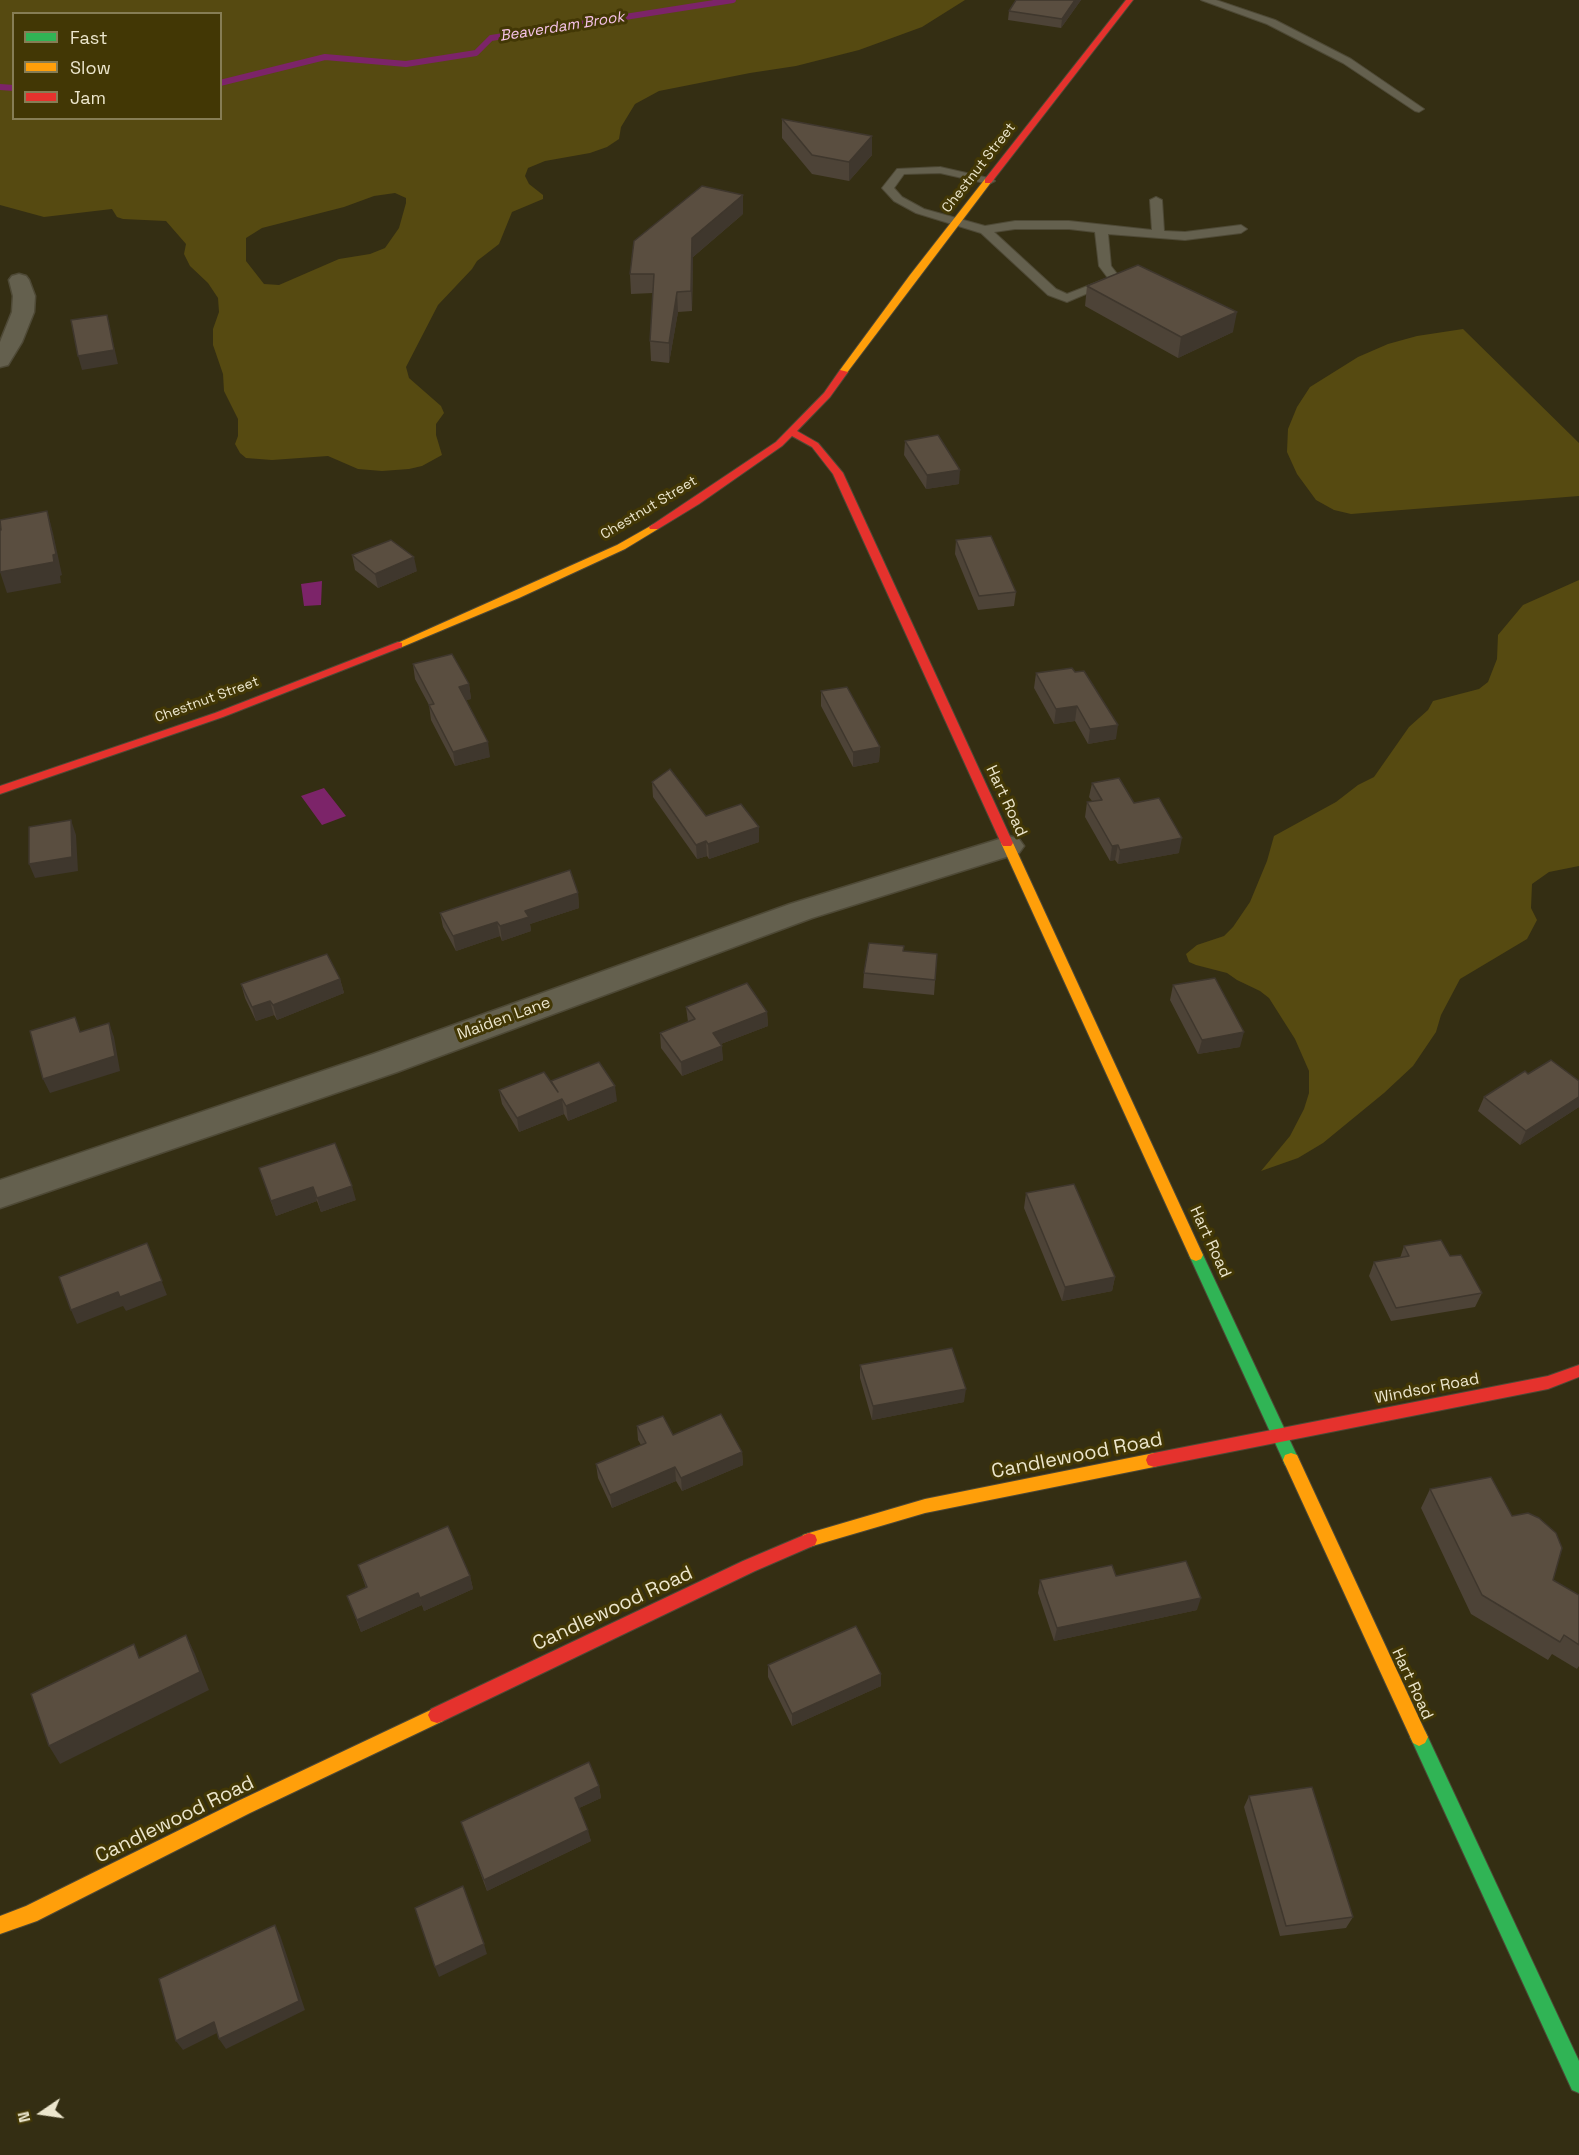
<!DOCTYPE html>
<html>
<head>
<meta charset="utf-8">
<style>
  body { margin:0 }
  #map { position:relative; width:1579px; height:2155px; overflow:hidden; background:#342e13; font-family:"Space Grotesk",sans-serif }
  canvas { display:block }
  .legend { position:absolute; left:12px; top:12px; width:210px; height:108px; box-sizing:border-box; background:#423705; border:2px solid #867d55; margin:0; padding:8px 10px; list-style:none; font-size:18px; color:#ece6cd }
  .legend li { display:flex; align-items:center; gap:12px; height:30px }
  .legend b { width:30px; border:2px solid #867d55 }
  .north { position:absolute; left:12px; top:2083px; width:60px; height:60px; -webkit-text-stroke:4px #423705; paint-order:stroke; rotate:257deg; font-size:16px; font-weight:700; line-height:24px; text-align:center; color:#ece6cd }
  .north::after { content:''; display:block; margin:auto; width:21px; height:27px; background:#ece6cd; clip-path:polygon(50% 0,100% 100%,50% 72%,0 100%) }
</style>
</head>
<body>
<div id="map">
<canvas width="1579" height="2155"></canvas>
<ul class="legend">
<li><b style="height:8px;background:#30b455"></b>Fast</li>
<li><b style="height:8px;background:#ff9f0a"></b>Slow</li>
<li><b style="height:8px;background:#e5322d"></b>Jam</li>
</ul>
<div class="north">N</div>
</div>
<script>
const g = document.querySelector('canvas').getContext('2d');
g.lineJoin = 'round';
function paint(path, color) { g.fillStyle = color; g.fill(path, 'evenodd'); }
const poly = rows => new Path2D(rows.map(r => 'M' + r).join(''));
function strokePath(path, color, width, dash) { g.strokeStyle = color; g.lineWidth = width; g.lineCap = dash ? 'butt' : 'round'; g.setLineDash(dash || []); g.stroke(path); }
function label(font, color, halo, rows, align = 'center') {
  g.font = font + ' "Space Grotesk",sans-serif'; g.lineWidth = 6; g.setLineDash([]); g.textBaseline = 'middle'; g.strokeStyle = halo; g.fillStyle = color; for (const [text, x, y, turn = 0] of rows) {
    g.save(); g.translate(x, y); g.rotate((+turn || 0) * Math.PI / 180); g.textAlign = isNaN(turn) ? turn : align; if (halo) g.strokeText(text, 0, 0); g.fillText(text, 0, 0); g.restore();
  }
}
const green = poly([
  [0,0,965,0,922,27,859,50,796,66,750,73,659,91,635,104,621,127,619,139,607,147,590,153,545,161,528,168,525,176,529,184,543,195,543,199,512,212,499,244,477,261,472,269,438,305,406,367,409,378,441,406,444,413,436,424,436,435,442,455,422,466,409,469,382,471,358,469,328,456,272,460,246,458,240,453,235,444,238,436,238,419,224,391,223,374,213,345,213,329,219,312,218,298,208,283,190,266,184,254,186,244,166,221,123,219,117,217,112,209,44,217,0,205],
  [14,14,220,14,220,118,14,118],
  [395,193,406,198,406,203,399,228,385,248,370,254,339,259,279,285,264,284,246,261,246,238,262,228,344,207,374,196],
  [1463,329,1579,443,1579,496,1351,514,1334,510,1316,500,1297,474,1287,452,1288,429,1297,407,1310,387,1358,357,1388,344,1417,336],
  [1579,580,1579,866,1549,872,1532,884,1531,908,1537,920,1527,939,1460,979,1441,1015,1436,1032,1413,1066,1384,1093,1323,1143,1298,1158,1261,1171,1290,1136,1304,1109,1309,1093,1309,1071,1295,1039,1269,998,1260,991,1237,980,1227,973,1196,965,1189,962,1186,954,1197,945,1224,936,1233,927,1250,902,1267,861,1274,836,1336,802,1358,785,1374,777,1409,727,1428,710,1433,701,1479,689,1488,682,1497,659,1498,635,1523,605]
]);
const water = poly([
  [322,581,321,605,304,606,301,584],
  [324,788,346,816,322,825,301,796]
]);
const stream = poly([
  [220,83,325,57,406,64,476,53,491,38,733,0],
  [0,87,14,88]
]);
const lane = poly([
  [1201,0,1216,0,1275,20,1351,59,1424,109,1419,112,1415,111,1343,63,1267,24,1201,0],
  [940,167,993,179,995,181,989,184,940,173,904,174,894,188,902,197,924,209,985,226,1015,221,1069,221,1152,230,1150,200,1156,197,1162,200,1164,231,1185,232,1241,225,1247,229,1241,233,1185,240,1108,234,1111,266,1121,279,1067,302,1048,295,981,233,916,213,894,201,882,188,897,169,940,167],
  [1015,229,1069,229,1095,232,1099,266,1108,278,1067,294,1056,289,994,232,1015,229]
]);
const street = poly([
  [19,274,26,276,29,280,35,296,34,312,22,342,11,360,8,365,0,367,0,342,12,312,13,296,9,280,12,276,19,274],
  [1009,836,1019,839,1024,846,1019,853,812,918,397,1072,0,1208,0,1180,373,1054,790,904,1009,836]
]);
const fast = poly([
  [1196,1249,1201,1251,1203,1255,1299,1460,1297,1465,1291,1467,1285,1465,1283,1460,1189,1255,1191,1251,1196,1249],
  [1419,1728,1425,1731,1579,2061,1579,2093,1572,2090,1413,1743,1410,1737,1413,1731,1419,1728]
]);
const slow = poly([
  [985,179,992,181,846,374,840,374,840,370,910,275,985,179],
  [654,524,658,525,658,529,625,549,519,598,402,647,398,648,393,645,617,545,654,524],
  [1007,839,1013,843,1203,1255,1201,1259,1196,1261,1191,1259,1189,1255,1001,843,1007,839],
  [1154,1453,1160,1455,1162,1460,1160,1465,1154,1467,925,1513,809,1547,803,1545,801,1540,803,1535,809,1533,925,1499,1154,1453],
  [1291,1453,1297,1455,1425,1731,1428,1737,1425,1743,1419,1746,1413,1743,1283,1460,1285,1455,1291,1453],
  [437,1707,443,1709,446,1715,443,1721,250,1813,37,1921,0,1934,0,1916,26,1906,238,1801,437,1707]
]);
const jam = poly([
  [1126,0,1133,0,991,183,985,183,985,179,1126,0],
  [840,370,848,372,830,397,797,431,818,443,843,473,1013,843,1011,846,1003,846,1001,843,833,474,812,447,792,436,782,446,699,504,658,529,650,529,649,527,776,442,824,393,840,370],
  [398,642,402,643,402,647,223,717,0,794,0,786,215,713,398,642],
  [1579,1365,1579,1377,1548,1389,1154,1467,1148,1465,1146,1460,1148,1455,1154,1453,1548,1376,1579,1365],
  [809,1533,815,1535,817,1540,815,1545,755,1571,443,1721,437,1723,431,1721,428,1715,431,1709,743,1561,809,1533]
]);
const wall = poly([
  [1016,0,1081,0,1061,28,1008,20,1009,11],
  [782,119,872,155,849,181,812,174,782,138],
  [743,214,693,257,692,311,678,312,669,363,651,361,650,341,653,293,631,294,630,274],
  [1087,286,1233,332,1178,358,1085,306],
  [905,441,959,484,926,489,904,455],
  [956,540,1016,592,1014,606,978,610,955,554],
  [352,555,417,571,378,588,355,570],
  [413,664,469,684,471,699,466,700,490,757,455,766,431,720,429,705,415,679],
  [1072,668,1116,739,1088,744,1075,721,1054,724,1034,688,1036,673],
  [821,691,880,747,879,762,853,767,821,706],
  [652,782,706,816,759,827,759,842,709,859,707,856,697,859,653,797],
  [1092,783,1134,803,1179,853,1118,864,1115,860,1110,861,1085,817,1087,802,1092,801,1089,797],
  [578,893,579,908,530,924,531,931,502,941,500,936,456,951,443,927,440,913],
  [937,954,934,995,863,988,864,973],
  [340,979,344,993,277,1020,274,1015,256,1021,245,998,241,984],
  [1173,985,1240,1047,1198,1054,1170,1000],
  [686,1007,767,1012,768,1026,721,1044,723,1060,682,1076,661,1048,660,1033,688,1022],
  [1528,1074,1579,1081,1579,1107,1520,1145,1478,1111,1484,1097],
  [551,1082,617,1101,568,1121,564,1114,519,1132,502,1104,499,1090],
  [259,1168,356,1200,321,1212,317,1201,276,1216],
  [1026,1193,1115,1277,1112,1291,1062,1301,1024,1208],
  [1404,1246,1450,1256,1482,1293,1475,1307,1391,1321,1369,1276,1374,1262,1400,1258],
  [860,1365,964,1402,872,1420,860,1378],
  [637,1426,742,1452,743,1465,682,1491,676,1481,612,1508,598,1478,596,1464,641,1445,638,1440],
  [1430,1489,1512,1516,1553,1580,1579,1595,1579,1666,1577,1669,1552,1654,1548,1660,1471,1614,1421,1508],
  [358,1565,470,1576,473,1589,424,1611,422,1605,361,1632,347,1596,366,1588],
  [1116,1576,1197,1610,1054,1641,1038,1593,1040,1580],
  [768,1665,881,1686,792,1726,768,1677],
  [599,1786,601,1798,579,1808,591,1841,487,1891,461,1822],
  [1249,1796,1353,1917,1346,1928,1280,1936,1244,1807]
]);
const shadedWall = poly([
  [1075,0,1081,0,1061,28,1062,19],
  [872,136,872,155,849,181,849,162],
  [743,195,743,214,693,257,692,311,691,291,692,238],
  [677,292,678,312,669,363,669,343],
  [1237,312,1233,332,1178,358,1181,337],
  [107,315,118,364,82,370,78,356],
  [960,470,959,484,926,489,927,475],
  [47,511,53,533,62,575,60,576,61,583,7,593,0,572],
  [414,557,417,571,378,588,375,574],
  [469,684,471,699,461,701,459,687],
  [1077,706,1075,721,1054,724,1056,709],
  [1118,725,1116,739,1088,744,1090,729],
  [488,742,490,757,455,766,453,752],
  [880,747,879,762,853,767,853,752],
  [71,820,76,835,78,871,35,878,29,864],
  [759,827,759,842,709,859,708,844],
  [1182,838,1179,853,1118,864,1120,850],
  [706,841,707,856,697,859,696,845],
  [1118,845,1115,860,1110,861,1112,846],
  [578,893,579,908,530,924,531,931,502,941,500,926,525,911],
  [497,922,500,936,456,951,453,936],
  [340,979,344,993,277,1020,273,1005],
  [270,1001,274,1015,256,1021,252,1007],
  [767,1012,768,1026,713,1047,713,1033],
  [109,1023,114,1037,120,1071,50,1093,43,1079],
  [1244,1032,1240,1047,1198,1054,1202,1040],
  [722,1046,723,1060,682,1076,681,1062],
  [615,1086,617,1101,568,1121,566,1106],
  [1579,1097,1579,1107,1520,1145,1526,1131],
  [562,1099,564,1114,519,1132,517,1118],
  [352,1186,356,1200,321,1212,317,1198],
  [313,1187,317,1201,276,1216,271,1201],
  [147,1243,167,1295,126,1311,123,1306,77,1324,71,1310],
  [1115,1277,1112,1291,1062,1301,1065,1287],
  [966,1389,964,1402,872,1420,873,1406],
  [742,1452,743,1465,682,1491,681,1478],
  [675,1467,676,1481,612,1508,610,1495],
  [470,1576,473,1589,424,1611,420,1598],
  [418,1593,422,1605,361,1632,357,1620],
  [1201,1598,1197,1610,1054,1641,1057,1628],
  [186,1635,195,1654,209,1690,60,1764,49,1746],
  [881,1674,881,1686,792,1726,792,1714],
  [599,1786,601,1798,577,1809,575,1798],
  [588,1830,591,1841,487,1891,484,1880],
  [275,1925,280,1935,305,2010,226,2049,219,2039],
  [484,1944,487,1954,439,1977,435,1967],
  [214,2022,221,2031,183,2050,176,2041]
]);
const building = poly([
  [1016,0,1075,0,1062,19,1009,11,1016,0],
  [782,119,872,136,849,162,812,155,782,119],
  [702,186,743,195,692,238,691,291,677,292,669,343,650,341,654,274,630,274,634,241,702,186],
  [1138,265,1237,312,1181,337,1087,286,1138,265],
  [107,315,114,350,78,356,71,320,107,315],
  [938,435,960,470,927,475,905,441,938,435],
  [47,511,56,554,53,555,54,562,0,572,0,530,1,530,0,520,47,511],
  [991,536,1016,592,979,596,956,540,991,536],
  [391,540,414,557,375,574,352,555,391,540],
  [452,654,469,684,459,687,488,742,453,752,429,705,434,704,413,664,452,654],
  [1072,668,1075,672,1084,671,1118,725,1090,729,1077,706,1056,709,1036,673,1072,668],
  [847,687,880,747,853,752,821,691,847,687],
  [670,769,706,816,741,804,759,827,708,844,706,841,696,845,652,782,670,769],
  [1119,778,1134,803,1159,798,1182,838,1120,850,1118,845,1112,846,1087,802,1102,800,1092,783,1119,778],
  [71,820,72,857,29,864,29,827,71,820],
  [570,870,578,893,525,911,529,917,500,926,497,922,453,936,440,913,570,870],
  [869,943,904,946,903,951,937,954,935,980,864,973,869,943],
  [327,954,340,979,273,1005,270,1001,252,1007,241,984,327,954],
  [1215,978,1244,1032,1202,1040,1173,985,1215,978],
  [747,983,767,1012,713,1033,722,1046,681,1062,660,1033,695,1019,686,1007,747,983],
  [75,1017,80,1032,109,1023,115,1056,43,1079,30,1031,75,1017],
  [1551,1060,1579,1081,1579,1097,1526,1131,1484,1097,1525,1071,1528,1074,1551,1060],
  [599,1062,615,1086,566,1106,562,1099,517,1118,499,1090,544,1072,558,1092,551,1081,599,1062],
  [335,1143,352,1186,317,1198,313,1187,271,1201,259,1168,335,1143],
  [1074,1184,1115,1277,1065,1287,1026,1193,1074,1184],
  [1441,1240,1450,1256,1461,1255,1482,1293,1396,1308,1374,1262,1409,1256,1404,1246,1441,1240],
  [147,1243,162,1281,120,1297,118,1292,71,1310,59,1277,147,1243],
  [952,1348,966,1389,873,1406,860,1365,952,1348],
  [721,1414,742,1452,681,1478,675,1467,610,1495,596,1464,646,1443,637,1426,663,1416,673,1435,721,1414],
  [1491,1477,1512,1516,1528,1513,1539,1518,1556,1533,1562,1548,1553,1580,1579,1595,1579,1645,1564,1635,1560,1642,1482,1595,1430,1489,1491,1477],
  [448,1526,470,1576,420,1598,418,1593,357,1620,347,1596,367,1587,358,1565,448,1526],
  [1186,1561,1201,1598,1057,1628,1040,1580,1112,1565,1116,1576,1186,1561],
  [856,1626,881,1674,792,1714,768,1665,856,1626],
  [186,1635,200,1672,49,1746,31,1694,134,1644,139,1658,186,1635],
  [589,1762,599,1786,575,1798,588,1830,484,1880,461,1822,589,1762],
  [1312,1787,1353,1917,1286,1926,1249,1796,1312,1787],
  [463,1886,484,1944,435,1967,415,1908,463,1886],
  [275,1925,299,2001,219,2039,214,2022,176,2041,159,1979,275,1925]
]);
const farStreetnames = [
  ["Chestnut Street",979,168,-52],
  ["Chestnut Street",649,508,-31],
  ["Chestnut Street",207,700,-20]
];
const farWaternames = [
  ["Beaverdam Brook",562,27,-9]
];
const streetNames = [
  ["Hart Road",1006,801,65],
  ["Maiden Lane",504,1019,-20],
  ["Hart Road",1210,1242,65],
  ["Windsor Road",1427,1389,-11],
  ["Hart Road",1412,1684,65]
];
const nearStreetnames = [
  ["Candlewood Road",1077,1456,-11],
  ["Candlewood Road",613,1609,-25],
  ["Candlewood Road",175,1820,-26]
];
paint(green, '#564a11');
paint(water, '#7c2469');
strokePath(stream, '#7c2469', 6);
strokePath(lane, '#4e4936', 2);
strokePath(street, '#4e4936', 3);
strokePath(fast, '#4e4936', 2);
strokePath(slow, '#4e4936', 2);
strokePath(jam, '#4e4936', 2);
paint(lane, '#64604e');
paint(street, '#64604e');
paint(fast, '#30b455');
paint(slow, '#ff9f0a');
paint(jam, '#e5322d');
paint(wall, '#4d4337');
paint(shadedWall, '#3f372d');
paint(building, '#5a4e40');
strokePath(building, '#3f372d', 1.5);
label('14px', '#ece6cd', '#423705', farStreetnames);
label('italic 15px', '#f6c3e8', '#423705', farWaternames);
label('16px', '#ece6cd', '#423705', streetNames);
label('20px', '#ece6cd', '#423705', nearStreetnames);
</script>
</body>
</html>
